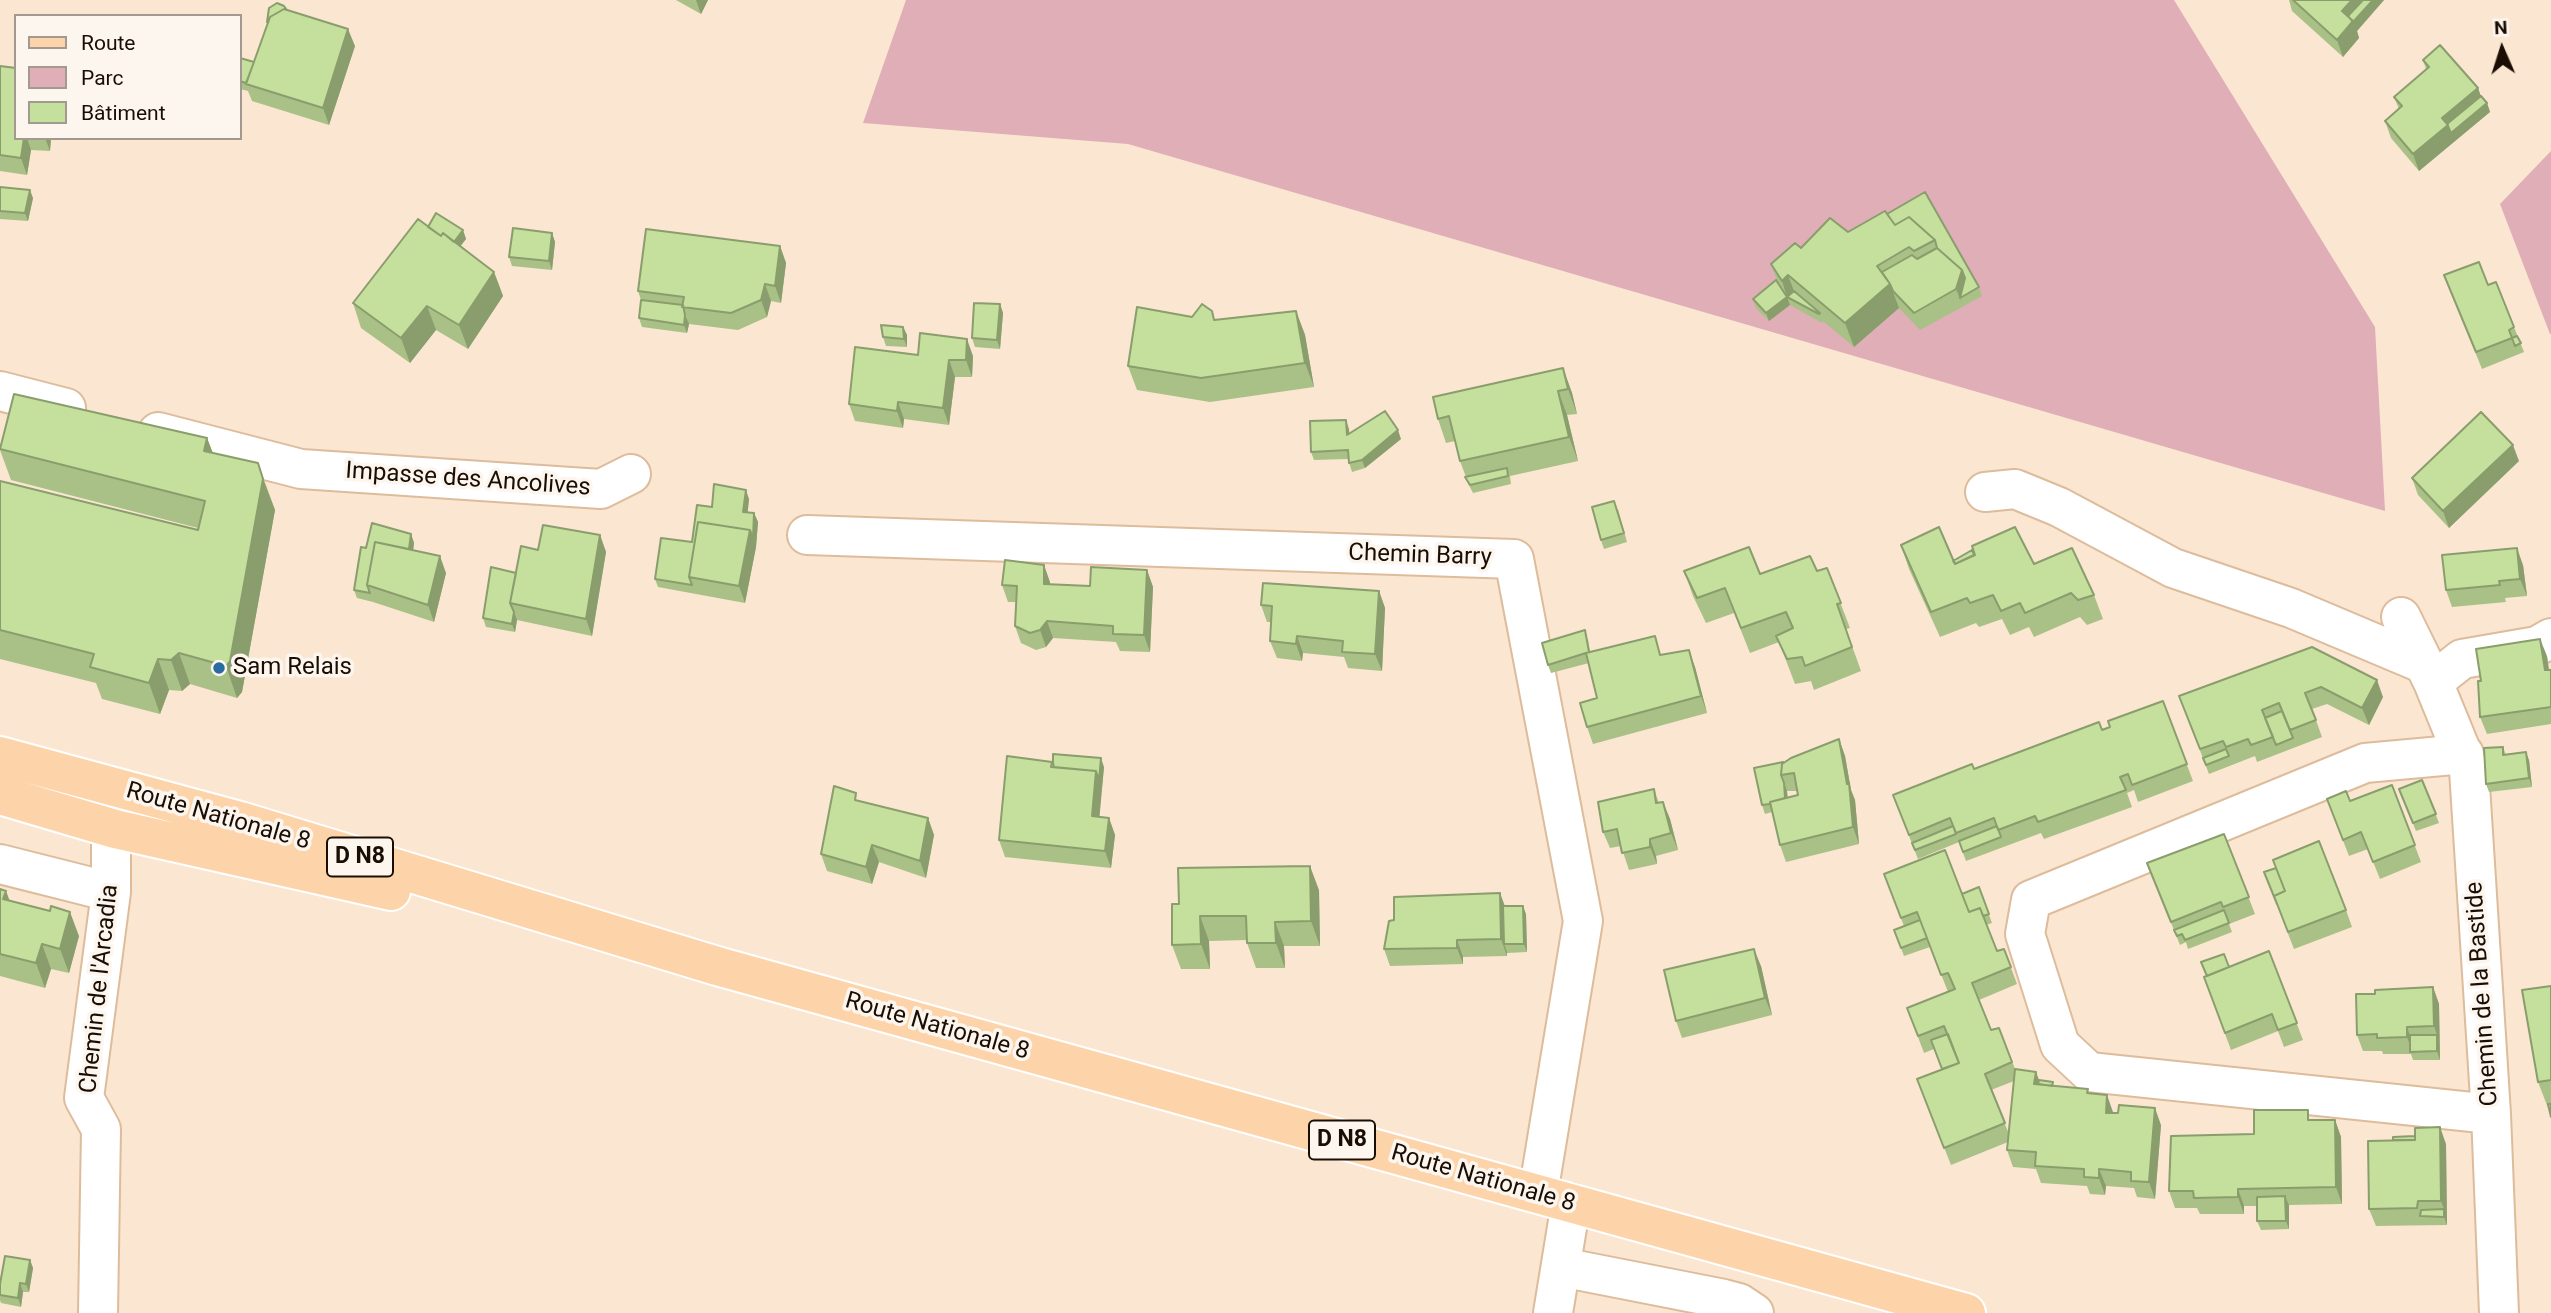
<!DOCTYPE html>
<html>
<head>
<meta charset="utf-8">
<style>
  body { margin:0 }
  #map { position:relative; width:2551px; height:1313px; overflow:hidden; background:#fbe6d2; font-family:Roboto,sans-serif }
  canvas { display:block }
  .legend { position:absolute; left:14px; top:14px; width:228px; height:126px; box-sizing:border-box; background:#fdf6ef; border:2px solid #a29991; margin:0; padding:9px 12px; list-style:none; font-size:21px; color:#1a0e04 }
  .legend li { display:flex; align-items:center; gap:14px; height:35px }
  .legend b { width:35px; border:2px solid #a29991 }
  .north { position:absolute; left:2467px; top:14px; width:70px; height:70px; -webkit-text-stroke:5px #fdf6ef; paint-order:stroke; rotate:357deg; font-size:19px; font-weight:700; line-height:28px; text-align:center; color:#1a0e04 }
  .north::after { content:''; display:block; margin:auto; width:24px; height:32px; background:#1a0e04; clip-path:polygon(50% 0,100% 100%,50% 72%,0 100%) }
</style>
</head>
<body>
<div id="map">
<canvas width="2551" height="1313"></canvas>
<ul class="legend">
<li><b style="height:9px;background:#fdd4aa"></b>Route</li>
<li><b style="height:19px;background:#dfaeb7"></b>Parc</li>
<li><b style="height:19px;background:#c5e09c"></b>Bâtiment</li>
</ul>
<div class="north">N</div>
</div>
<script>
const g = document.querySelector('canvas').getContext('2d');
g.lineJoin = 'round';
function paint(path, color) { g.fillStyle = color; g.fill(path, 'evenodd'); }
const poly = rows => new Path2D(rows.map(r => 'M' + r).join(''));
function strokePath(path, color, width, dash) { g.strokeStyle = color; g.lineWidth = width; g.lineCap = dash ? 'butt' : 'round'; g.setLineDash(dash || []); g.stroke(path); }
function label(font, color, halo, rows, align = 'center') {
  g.font = font + ' Roboto,sans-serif'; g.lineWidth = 7; g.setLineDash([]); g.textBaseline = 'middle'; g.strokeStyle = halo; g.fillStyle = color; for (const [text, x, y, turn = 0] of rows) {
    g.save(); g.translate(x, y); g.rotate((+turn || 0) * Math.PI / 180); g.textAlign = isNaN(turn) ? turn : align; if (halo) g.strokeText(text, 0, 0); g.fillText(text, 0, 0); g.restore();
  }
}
const green = poly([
  [906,0,2174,0,2375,327,2385,511,1128,144,863,123],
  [2551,151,2551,334,2550,334,2500,204]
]);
const minor = poly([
  [0,391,66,408],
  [158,432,301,469,601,489,631,474],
  [1985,492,2015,489,2059,507,2173,568,2291,608,2424,664],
  [807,535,1514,559,1583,921,1538,1194],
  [2401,617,2433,682,2469,770,2491,1114,2499,1313],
  [2433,682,2462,659,2537,646,2551,638],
  [2464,754,2365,763,2031,900,2025,934,2060,1045,2089,1072,2491,1114],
  [0,864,111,892],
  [1561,1267,1724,1299,1739,1303,1754,1313],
  [98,1313,101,1129,84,1098,111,892,111,844,123,796],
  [1553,1313,1571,1203]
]);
const major = poly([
  [0,756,240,821,717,966,1966,1313],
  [0,795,115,829,391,891]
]);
const wall = poly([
  [676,0,708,0,701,14],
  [2289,0,2384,0,2357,31,2359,38,2343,57,2292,11],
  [287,10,355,46,329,125,252,101,248,91,240,89,240,58,254,62,268,25,267,22],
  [2423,60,2478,88,2481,97,2487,103,2490,112,2419,171,2391,138,2385,121,2399,109,2394,97,2426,69],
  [0,66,16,138,51,138,50,151,31,150,27,175,0,171],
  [0,187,33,198,28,221,0,219],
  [1925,192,1979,287,1982,296,1920,330,1899,308,1854,347,1823,321,1822,323,1790,305,1769,321,1756,308,1753,299,1777,280,1771,264,1801,248,1848,232,1887,214],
  [428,227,463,230,466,239,460,246,494,272,503,296,468,349,436,330,410,363,361,328,353,303],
  [552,233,555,242,552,270,512,266,509,257],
  [780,246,786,263,781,303,771,301,767,317,738,330,689,324,687,333,642,327,639,318,641,300,638,291],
  [2444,275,2488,285,2496,282,2524,352,2482,369],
  [1000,304,1003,313,1000,349,975,347,972,338],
  [1212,311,1215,320,1296,311,1305,335,1314,387,1210,402,1137,390,1128,366,1192,317],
  [903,327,907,335,907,347,886,346,883,337],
  [918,355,973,356,972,377,955,377,949,425,904,419,903,428,855,421,849,404],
  [1563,368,1572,393,1577,414,1567,415,1578,461,1510,476,1511,484,1473,493,1469,485,1460,461,1455,441,1446,443,1438,419],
  [1346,420,1349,433,1401,439,1365,468,1352,472,1348,459,1314,460,1311,452],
  [207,438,213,453,258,463,275,510,242,692,237,698,190,684,182,691,169,690,160,714,102,699,96,683,0,659,0,481,198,530,198,528,11,480,0,450,0,446],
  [2519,461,2449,528,2418,495,2412,478],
  [749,499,747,512,754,513,758,522,756,547,745,603,658,587,655,579,692,542,712,507],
  [1618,509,1627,542,1604,549,1601,540],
  [411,534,414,543,413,550,446,573,434,622,373,602,357,598,354,590,366,548],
  [600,535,606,552,592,636,517,620,515,632,486,627,483,618,516,573,538,550],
  [1901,545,1953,561,2034,564,2094,595,2103,619,2087,625,2080,617,2034,637,2029,627,2010,635,2002,619,1979,627,1976,623,1940,637,1909,569],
  [1044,565,1050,584,1090,586,1147,570,1153,587,1150,652,1120,651,1116,642,1053,638,1046,647,1036,650,1021,643,1015,626,1016,602,1008,602,1002,585],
  [2523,565,2527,596,2505,598,2506,602,2452,607,2446,590],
  [1827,568,1850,628,1846,629,1861,671,1814,690,1811,681,1795,684,1779,642,1750,653,1734,613,1706,623,1693,596,1684,571,1760,574,1817,571],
  [1379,591,1385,608,1382,671,1348,668,1344,657,1303,653,1302,661,1277,658,1270,641,1271,622,1267,622,1261,605],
  [1588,639,1590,652,1662,654,1695,667,1707,713,1593,744,1587,727,1597,698,1589,663,1551,673,1548,665],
  [2312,647,2383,697,2369,725,2327,704,2312,709,2322,737,2257,762,2255,756,2209,774,2179,696],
  [2547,656,2549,670,2551,670,2551,724,2487,734,2480,717,2481,681],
  [2163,701,2193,781,2138,802,2134,790,2127,793,2132,807,2044,839,2041,833,1966,861,1959,842,1918,859,1893,795,2102,730],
  [1839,739,1845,756,1851,790,1855,800,1859,844,1786,862,1780,845,1772,812,1765,814,1762,805,1784,763],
  [1787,791,1797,791,1798,795,1788,798],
  [2503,747,2506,755,2529,760,2532,787,2489,792,2486,784],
  [1104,767,1099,817,1109,818,1115,835,1111,868,1005,857,999,840],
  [2422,780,2439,823,2416,831,2399,789],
  [2392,785,2421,862,2380,879,2368,849,2349,856,2327,799,2350,801],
  [1654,789,1659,803,1663,802,1670,819,1678,850,1656,856,1657,864,1629,870,1621,846,1610,848,1603,832],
  [859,801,928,818,934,835,926,878,879,862,872,884,827,871,821,854],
  [2224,834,2255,914,2229,924,2232,932,2188,949,2186,942,2180,945,2147,863],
  [2264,872,2346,910,2352,927,2294,949],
  [1884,874,1962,894,1979,887,1992,923,1986,925,1997,951,2004,949,2017,984,1979,1000,1991,1030,1999,1028,2015,1069,2036,1072,2039,1080,2054,1086,2089,1094,2113,1113,2161,1125,2155,1199,2137,1197,2134,1188,2106,1186,2105,1195,2090,1194,2087,1186,2041,1183,2036,1169,2013,1167,2007,1150,2008,1142,1951,1165,1917,1079,1942,1069,1934,1049,1924,1053,1907,1008,1948,992,1929,943,1930,947,1904,956,1894,930,1904,926],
  [2014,1081,2009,1134,1991,1090],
  [0,889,6,891,9,901,79,936,69,973,51,969,45,988,0,976],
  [1319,890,1320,946,1284,946,1285,968,1256,968,1247,943,1247,940,1209,941,1210,969,1181,969,1172,945,1172,904],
  [1505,906,1526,914,1527,952,1507,953,1507,952,1507,956,1463,957,1463,964,1390,966,1384,949],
  [2269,951,2303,1040,2284,1047,2278,1031,2231,1050,2204,977],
  [1761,966,1772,1015,1682,1038,1676,1021],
  [2551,986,2551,1118,2550,1113,2538,1082],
  [2433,987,2439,1004,2440,1060,2413,1060,2411,1054,2383,1054,2382,1051,2363,1051,2357,1035,2375,994],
  [2311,1120,2335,1120,2341,1137,2342,1204,2289,1205,2289,1229,2261,1230,2257,1221,2257,1206,2244,1206,2244,1214,2200,1214,2197,1208,2175,1208,2169,1191,2254,1134],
  [2446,1144,2447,1225,2376,1226,2369,1209],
  [30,1260,33,1268,29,1292,23,1292,21,1307,1,1303,0,1300,0,1284]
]);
const shadedWall = poly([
  [696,0,708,0,701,14],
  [2352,0,2384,0,2357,31,2359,38,2343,57,2337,40,2342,11],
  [348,29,355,46,329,125,323,108],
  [2478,88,2484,105,2487,103,2490,112,2419,171,2413,154,2442,118],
  [24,138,27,138,31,150,27,175,21,158],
  [45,138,51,138,50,151],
  [30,190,33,198,28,221,25,213],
  [463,230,466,239,450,260,447,252],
  [552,233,555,242,552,270,549,261],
  [780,246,786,263,781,303,775,286],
  [1962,270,1969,287,1960,298,1963,306,1956,289],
  [494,272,503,296,468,349,459,325],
  [1788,275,1797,299,1787,297,1790,305,1769,321,1766,313,1787,297,1782,281],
  [765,284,771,301,767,317,761,300],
  [1890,284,1899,308,1854,347,1845,323],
  [1000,304,1003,313,1000,349,997,340],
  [427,306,436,330,410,363,401,338],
  [1296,311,1305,335,1314,387,1305,363],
  [685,315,689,324,687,333,684,325],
  [903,327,907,335,907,347,904,339],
  [967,339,973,356,972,377,966,360],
  [949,360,955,377,949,425,943,408],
  [1563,368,1572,393,1577,414,1568,389],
  [1558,391,1567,415,1578,461,1569,437],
  [898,402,904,419,903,428,897,411],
  [1346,420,1349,429,1350,443,1347,435],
  [1398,430,1401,439,1365,468,1362,460],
  [207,438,219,470,204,451],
  [2513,445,2519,461,2449,528,2443,511],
  [263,479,275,510,242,692,237,698,226,666],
  [746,490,749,499,747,520,743,512],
  [754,513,758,522,756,547,753,538],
  [750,530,756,547,745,603,739,586],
  [411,534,414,543,411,567,407,558],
  [600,535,606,552,592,636,586,619],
  [2517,548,2523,565,2527,596,2520,579],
  [440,556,446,573,434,622,428,605],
  [1044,565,1050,582,1050,601,1044,584],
  [1147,570,1153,587,1150,652,1144,635],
  [1379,591,1385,608,1382,671,1375,654],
  [514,612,517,620,515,632,512,624],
  [1047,621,1053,638,1046,647,1040,630],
  [1297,636,1303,653,1302,661,1296,644],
  [2540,639,2547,656,2551,686,2545,670],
  [1689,650,1695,667,1707,713,1701,696],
  [179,653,190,684,182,691,171,660],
  [158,659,169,690,160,714,149,683],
  [2377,680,2383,697,2369,725,2362,708],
  [1839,739,1845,756,1851,790,1855,800,1859,844,1853,827,1847,784],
  [2526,752,2529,760,2532,787,2529,778],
  [1101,758,1104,767,1098,833,1092,816,1096,771],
  [1784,783,1787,791,1788,809,1785,801],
  [1663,802,1670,819,1678,850,1671,833],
  [928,818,934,835,926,878,920,861],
  [1109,818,1115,835,1111,868,1105,851],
  [1650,839,1656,856,1657,864,1650,847],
  [872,845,879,862,872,884,866,867],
  [1310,866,1319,890,1320,946,1311,921],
  [6,891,15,915,3,899],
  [1500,893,1506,909,1504,944,1507,952,1507,956,1501,939],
  [1523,906,1526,914,1527,952,1524,944],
  [70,912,79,936,69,973,60,949],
  [1200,916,1209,941,1210,969,1201,944],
  [1275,922,1284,946,1285,968,1276,943],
  [1457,940,1463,957,1463,964,1457,948],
  [42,944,51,969,45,988,36,963],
  [1754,949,1761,966,1772,1015,1765,998],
  [2433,987,2439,1004,2440,1060,2437,1051,2437,1035,2434,1026],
  [2407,1027,2413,1044,2413,1054,2407,1037],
  [2036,1072,2042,1089,2034,1084],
  [2107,1095,2113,1112,2112,1121,2106,1113],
  [2155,1108,2161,1125,2155,1199,2149,1182],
  [2335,1120,2341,1137,2342,1204,2336,1187],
  [2440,1127,2446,1144,2447,1225,2444,1217,2444,1209,2441,1201],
  [2099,1169,2106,1186,2105,1195,2099,1178],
  [2238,1189,2244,1206,2244,1214,2238,1197],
  [2285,1196,2289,1205,2289,1229,2286,1221],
  [30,1260,33,1268,29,1292,26,1284],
  [20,1283,23,1292,21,1307,18,1298]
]);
const building = poly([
  [2293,0,2352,0,2342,11,2353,21,2337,40,2293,0],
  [2363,0,2373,0,2353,22,2348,16,2363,0],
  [277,3,284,6,287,10,284,9,270,17,268,23,267,22,269,8,277,3],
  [284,9,348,29,323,108,246,84,270,17,284,9],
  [2440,45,2478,88,2442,118,2448,125,2413,154,2385,121,2402,106,2394,97,2429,67,2423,60,2440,45],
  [240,58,254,62,246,83,240,81,240,58],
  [0,66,16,68,16,138,24,138,21,158,0,155,0,66],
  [2481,96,2487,103,2451,133,2447,124,2481,96],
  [0,187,30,190,25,213,0,211,0,187],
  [1925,192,1979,287,1960,298,1965,278,1962,270,1937,248,1935,240,1909,217,1895,225,1887,214,1925,192],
  [1885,211,1895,225,1909,217,1935,240,1914,251,1909,247,1877,266,1890,284,1845,323,1788,275,1782,281,1771,264,1795,243,1801,248,1830,218,1848,232,1885,211],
  [436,213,463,230,454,242,443,233,441,236,428,227,436,213],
  [418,219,441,236,443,233,494,272,459,325,427,306,401,338,353,303,418,219],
  [513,228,552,233,549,261,509,257,513,228],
  [646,229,780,246,775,286,765,284,761,300,731,313,682,307,684,297,638,291,646,229],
  [1937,248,1962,270,1956,289,1914,313,1893,291,1890,284,1882,272,1912,255,1917,259,1937,248],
  [2479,262,2488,285,2496,282,2514,327,2509,330,2512,338,2476,352,2444,275,2479,262],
  [1776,280,1787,297,1766,313,1753,299,1776,280],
  [1794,291,1820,313,1819,314,1787,297,1794,291],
  [641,300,683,305,685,315,684,325,639,318,641,300],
  [974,303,1000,304,997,340,972,338,974,303],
  [1202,304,1212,311,1214,320,1296,311,1305,363,1201,378,1128,366,1137,307,1192,317,1202,304],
  [881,325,903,327,904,339,883,337,881,325],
  [920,333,967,339,966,360,949,360,943,408,898,402,897,411,849,404,855,347,918,355,920,333],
  [2517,336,2521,343,2515,346,2512,338,2517,336],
  [1563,368,1568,389,1558,391,1569,437,1460,461,1449,416,1438,419,1433,397,1563,368],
  [14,394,207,438,204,451,258,463,263,479,230,661,226,666,179,653,171,660,158,659,149,683,90,667,94,654,0,630,0,481,198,530,205,501,0,449,14,394],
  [1385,411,1398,430,1362,460,1349,463,1348,450,1311,452,1310,421,1346,420,1347,435,1385,411],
  [2481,412,2513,445,2443,511,2412,478,2481,412],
  [1507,468,1508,476,1470,485,1465,477,1507,468],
  [714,484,746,490,743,512,754,513,753,538,750,530,698,522,689,577,692,585,655,579,661,538,692,542,697,505,712,507,714,484],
  [1614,501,1624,533,1601,540,1592,507,1614,501],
  [698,522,750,530,739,586,689,577,698,522],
  [372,523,411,534,409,549,375,542,367,585,370,593,354,590,361,547,366,548,372,523],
  [543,525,600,535,586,619,510,603,521,546,538,550,543,525],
  [1939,527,1955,564,1975,555,1972,546,2015,527,2034,564,2072,548,2094,595,2078,600,2071,593,2025,613,2020,603,2001,611,1993,595,1970,603,1967,598,1931,612,1901,545,1939,527],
  [375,542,440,556,428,605,367,585,375,542],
  [1749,547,1760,574,1810,556,1817,571,1827,568,1841,603,1837,604,1852,647,1805,666,1802,657,1787,659,1776,636,1793,628,1786,612,1741,628,1725,588,1697,598,1684,571,1749,547],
  [2517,548,2520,579,2499,581,2500,585,2446,590,2442,555,2517,548],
  [1972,550,1974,555,1955,564,1953,561,1972,550],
  [1005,560,1044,565,1044,584,1090,586,1091,567,1147,570,1144,635,1113,634,1113,626,1047,621,1040,630,1030,633,1015,626,1017,586,1002,585,1005,560],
  [491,567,516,573,510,603,514,612,512,624,483,618,491,567],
  [1263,583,1379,591,1375,654,1342,652,1343,641,1297,636,1296,644,1270,641,1272,606,1261,605,1263,583],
  [1585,630,1589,652,1548,665,1542,643,1585,630],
  [1655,636,1660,655,1689,650,1701,696,1587,727,1580,703,1597,698,1586,653,1655,636],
  [2540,639,2545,670,2551,670,2551,707,2480,717,2478,681,2481,681,2476,649,2540,639],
  [2312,647,2377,680,2362,708,2321,687,2305,693,2316,720,2290,730,2279,703,2262,710,2273,737,2251,745,2248,739,2226,747,2223,741,2200,749,2179,696,2312,647],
  [2163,701,2187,764,2132,785,2128,774,2120,777,2126,790,2038,822,2035,816,1998,830,1994,818,1956,833,1950,818,1909,835,1893,795,1972,764,1974,769,2099,722,2102,730,2110,727,2108,721,2163,701],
  [2282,711,2293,738,2276,745,2265,718,2282,711],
  [1839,739,1847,784,1849,783,1853,827,1780,845,1770,802,1798,795,1794,773,1781,775,1782,764,1791,758,1839,739],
  [2503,747,2503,755,2526,752,2529,778,2486,784,2484,748,2503,747],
  [2226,749,2229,756,2206,765,2203,758,2226,749],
  [1053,754,1101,758,1099,780,1096,771,1054,767,1053,763,1053,754],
  [1007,756,1052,762,1051,767,1096,771,1092,816,1109,818,1105,851,999,840,1007,756],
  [1783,762,1782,764,1781,775,1784,783,1785,798,1770,802,1770,804,1762,805,1754,768,1783,762],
  [2422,780,2436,814,2413,823,2399,789,2422,780],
  [2392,785,2415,845,2373,862,2361,832,2343,840,2327,799,2346,791,2350,801,2392,785],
  [834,786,856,793,855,800,928,818,920,861,872,845,866,867,821,854,834,786],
  [1654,789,1656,803,1663,802,1671,833,1650,839,1650,847,1622,853,1617,829,1603,832,1598,802,1654,789],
  [1953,826,1956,834,1915,850,1912,843,1953,826],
  [1997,826,2001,837,1963,852,1959,841,1997,826],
  [2224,834,2249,897,2223,907,2221,902,2171,922,2147,863,2224,834],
  [2319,841,2346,910,2288,932,2274,896,2285,891,2273,860,2319,841],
  [1945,850,1969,912,1980,908,1997,951,2004,949,2011,967,1972,983,1991,1030,1999,1028,2012,1062,1985,1074,2005,1123,1944,1148,1917,1079,1959,1063,1944,1026,1918,1036,1907,1008,1955,989,1948,973,1941,975,1917,912,1901,918,1884,874,1945,850],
  [1310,866,1311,921,1275,922,1276,943,1247,943,1246,916,1200,916,1201,944,1172,945,1172,904,1179,904,1178,868,1310,866],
  [2276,868,2285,891,2274,896,2277,904,2264,872,2276,868],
  [1979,887,1989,914,1983,916,1980,908,1969,912,1962,894,1979,887],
  [0,889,6,891,3,899,50,911,51,906,70,912,60,949,42,944,36,963,0,954,0,889],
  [1500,893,1501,939,1457,940,1457,948,1384,949,1389,921,1394,920,1394,897,1500,893],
  [1503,906,1523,906,1524,944,1504,944,1503,906],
  [2224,910,2229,923,2185,940,2182,934,2177,936,2174,930,2224,910],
  [1920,920,1927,938,1901,948,1894,930,1920,920],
  [1754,949,1765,998,1676,1021,1664,970,1754,949],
  [2269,951,2297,1023,2278,1030,2272,1014,2225,1033,2204,977,2269,951],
  [2224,954,2229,967,2207,976,2201,962,2224,954],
  [2551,986,2551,1080,2538,1082,2522,990,2551,986],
  [2433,987,2434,1026,2407,1027,2407,1037,2377,1038,2377,1034,2357,1035,2356,994,2375,994,2375,990,2433,987],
  [1948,1034,1959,1063,1942,1069,1931,1040,1948,1034],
  [2410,1035,2437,1035,2437,1051,2410,1052,2410,1035],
  [2015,1069,2036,1072,2034,1084,2088,1089,2087,1093,2107,1095,2106,1113,2118,1113,2119,1105,2155,1108,2149,1182,2131,1181,2131,1172,2099,1169,2099,1178,2084,1177,2084,1169,2035,1166,2036,1152,2007,1150,2015,1069],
  [2039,1080,2053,1082,2052,1086,2038,1084,2039,1080],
  [2548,1104,2551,1104,2551,1117,2548,1104],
  [2254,1110,2308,1110,2308,1120,2335,1120,2336,1187,2238,1189,2238,1197,2194,1198,2193,1191,2169,1191,2171,1136,2254,1134,2254,1110],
  [2440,1127,2441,1201,2418,1201,2417,1208,2369,1209,2368,1141,2415,1140,2415,1128,2440,1127],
  [2415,1136,2415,1140,2393,1140,2393,1137,2415,1136],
  [2285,1196,2286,1221,2257,1221,2257,1197,2285,1196],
  [2444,1209,2444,1217,2420,1216,2421,1210,2444,1209],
  [5,1256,30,1260,26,1284,20,1283,18,1298,0,1295,0,1284,5,1256]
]);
const markers = [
  [219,668,7,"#286ca1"]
];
const shields = [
  [360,857,66],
  [1342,1140,66]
];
const shieldNames = [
  ["D N8",360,857],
  ["D N8",1342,1140]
];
const streetNames = [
  ["Impasse des Ancolives",468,480,4],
  ["Chemin Barry",1420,556,2],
  ["Route Nationale 8",218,817,16],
  ["Chemin de l'Arcadia",100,989,-84],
  ["Chemin de la Bastide",2483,994,-94],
  ["Route Nationale 8",937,1027,16],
  ["Route Nationale 8",1483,1179,16]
];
const poiNames = [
  ["Sam Relais",233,668]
];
paint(green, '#dfaeb7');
strokePath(minor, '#ddbc9b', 42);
strokePath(major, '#fff', 42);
strokePath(minor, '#fff', 38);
strokePath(major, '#fdd4aa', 38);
paint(wall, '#a9c186');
paint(shadedWall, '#8a9d6d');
paint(building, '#c5e09c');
strokePath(building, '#8a9d6d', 2);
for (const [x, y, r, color] of markers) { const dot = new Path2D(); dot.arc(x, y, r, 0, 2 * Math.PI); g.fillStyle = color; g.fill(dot); strokePath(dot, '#fdf6ef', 2.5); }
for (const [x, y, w] of shields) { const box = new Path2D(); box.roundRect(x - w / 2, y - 19.5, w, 39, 5); g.fillStyle = '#fdf6ef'; g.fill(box); strokePath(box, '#1a0e04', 2); }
label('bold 23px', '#1a0e04', null, shieldNames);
label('24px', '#1a0e04', '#fdf6ef', streetNames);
label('24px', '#1a0e04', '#fdf6ef', poiNames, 'left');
</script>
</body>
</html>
